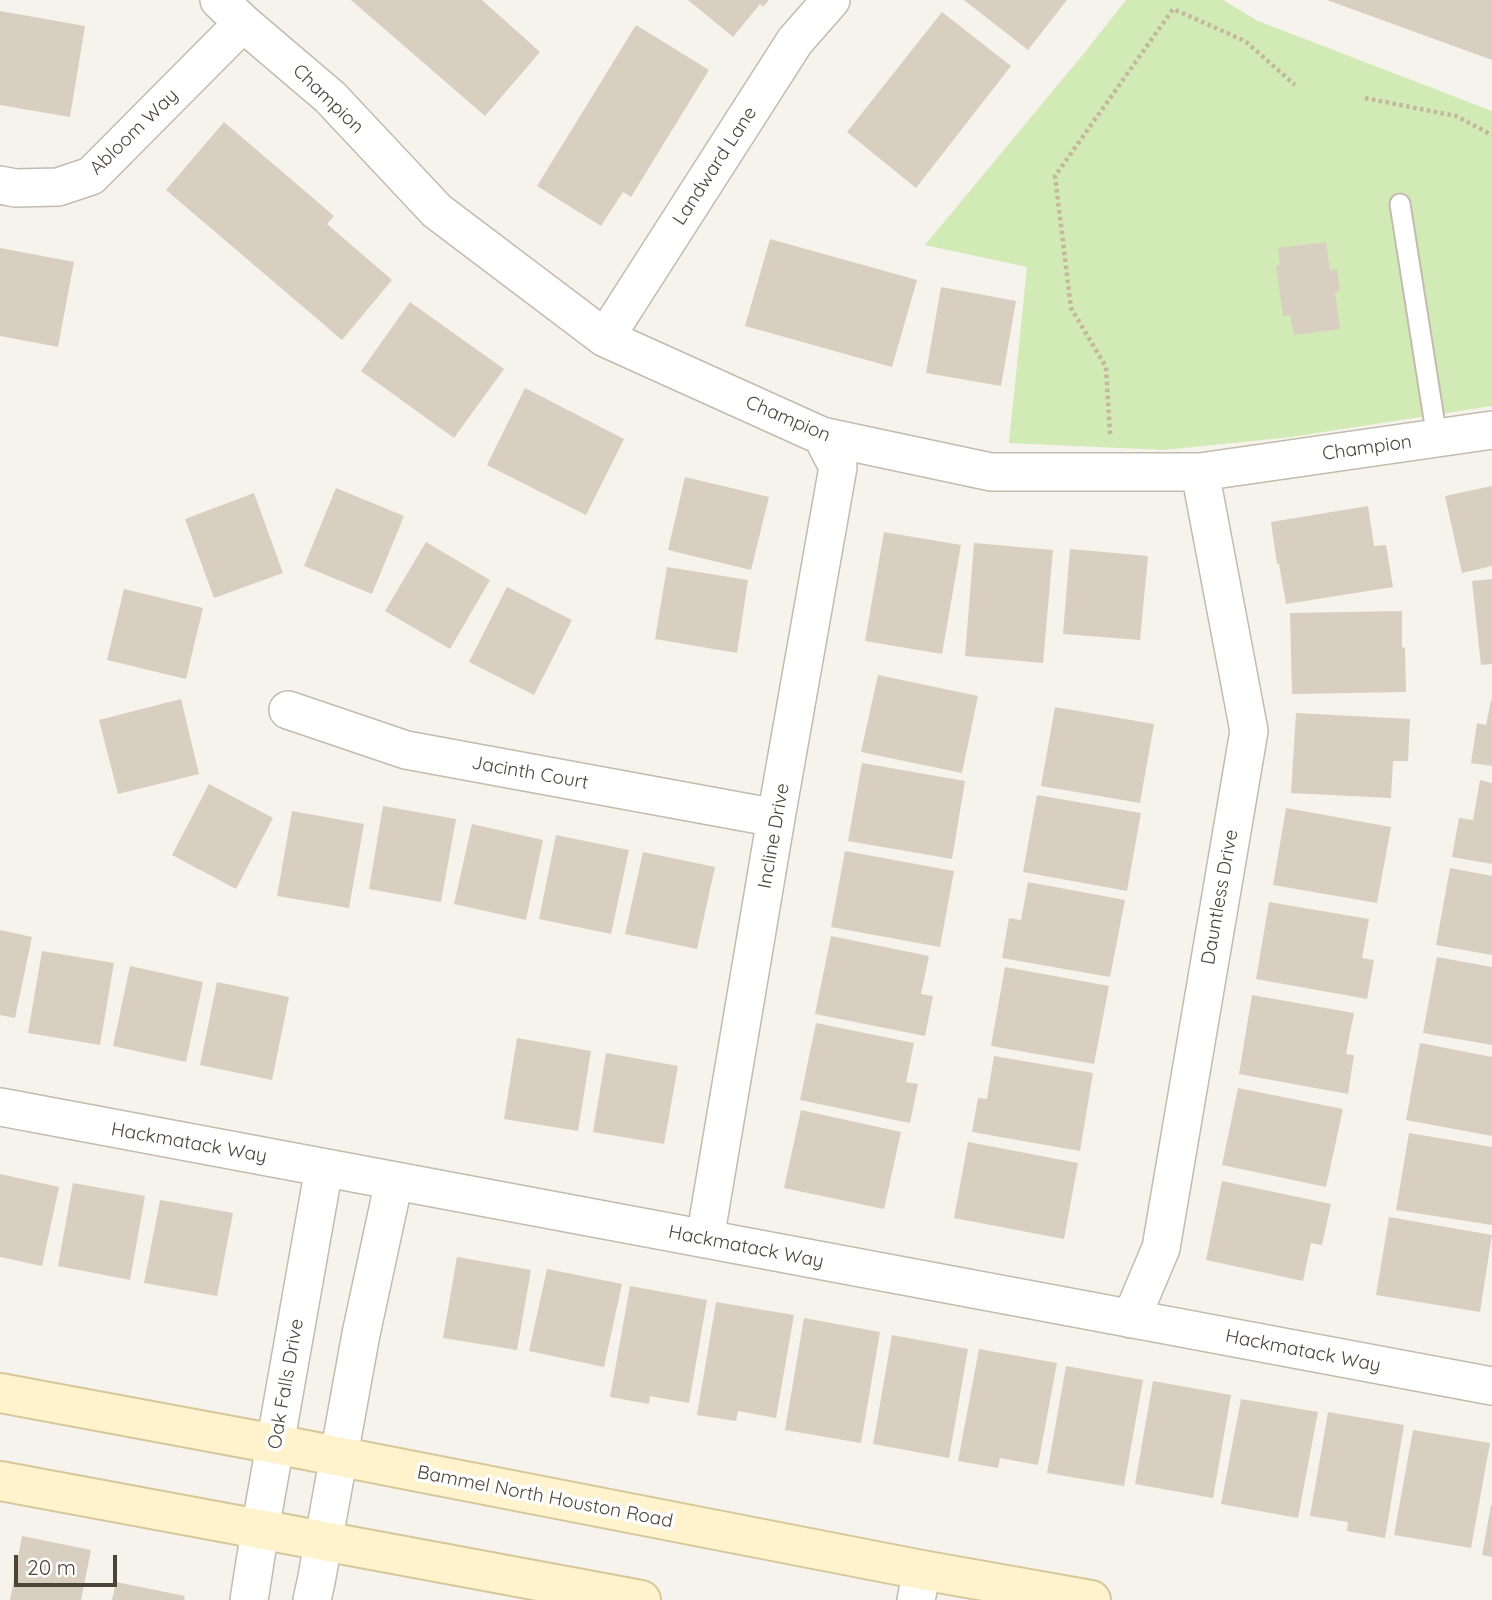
<!DOCTYPE html>
<html>
<head>
<meta charset="utf-8">
<style>
  body { margin:0 }
  #map { position:relative; width:1492px; height:1600px; overflow:hidden; background:#f6f3ec; font-family:Quicksand,sans-serif }
  canvas { display:block }
  .scale { position:absolute; left:14px; top:1555px; width:103px; height:32px; box-sizing:border-box; border:4px solid #4b4439; border-top:0; padding-left:9px; font-size:21px; line-height:24px; white-space:nowrap; color:#4b4439; -webkit-text-stroke:5px #fff; paint-order:stroke }
</style>
</head>
<body>
<div id="map">
<canvas width="1492" height="1600"></canvas>
<div class="scale">20 m</div>
</div>
<script>
const g = document.querySelector('canvas').getContext('2d');
g.lineJoin = 'round';
function paint(path, color) { g.fillStyle = color; g.fill(path, 'evenodd'); }
const poly = rows => new Path2D(rows.map(r => 'M' + r).join(''));
function strokePath(path, color, width, dash) { g.strokeStyle = color; g.lineWidth = width; g.lineCap = dash ? 'butt' : 'round'; g.setLineDash(dash || []); g.stroke(path); }
function label(font, color, halo, rows, align = 'center') {
  g.font = font + ' Quicksand,sans-serif'; g.lineWidth = 7; g.setLineDash([]); g.textBaseline = 'middle'; g.strokeStyle = halo; g.fillStyle = color; for (const [text, x, y, turn = 0] of rows) {
    g.save(); g.translate(x, y); g.rotate((+turn || 0) * Math.PI / 180); g.textAlign = isNaN(turn) ? turn : align; if (halo) g.strokeText(text, 0, 0); g.fillText(text, 0, 0); g.restore();
  }
}
const green = poly([
  [1126,0,1223,0,1258,21,1492,111,1492,406,1291,437,1164,450,1009,443,1027,267,925,245,1085,52]
]);
const building = poly([
  [351,0,482,0,540,52,485,116],
  [688,0,769,0,763,7,760,4,733,37],
  [964,0,1067,0,1028,50],
  [1327,0,1492,0,1492,60],
  [0,11,85,26,70,117,0,105],
  [942,12,1011,66,916,188,847,132],
  [636,25,709,70,631,197,623,192,601,226,537,186],
  [224,122,334,216,327,224,392,280,342,340,166,190],
  [770,239,917,280,892,367,745,326],
  [1326,242,1330,270,1337,269,1340,291,1335,292,1340,329,1294,335,1290,315,1283,316,1276,265,1280,265,1278,248],
  [0,248,74,262,58,347,0,336],
  [941,287,1016,301,1001,386,926,373],
  [410,302,504,369,454,438,361,371],
  [525,388,624,439,586,515,487,465],
  [685,477,769,497,751,570,668,550],
  [1492,486,1492,566,1462,573,1445,496],
  [336,488,404,516,372,594,304,566],
  [254,493,283,573,214,598,185,519],
  [1368,506,1374,546,1386,545,1393,587,1286,604,1279,564,1277,564,1271,522],
  [884,532,961,545,942,654,865,641],
  [426,542,490,580,450,649,385,611],
  [974,543,1053,550,1043,663,965,656],
  [1070,549,1148,556,1140,640,1063,634],
  [667,567,748,580,737,653,655,639],
  [1492,579,1492,664,1481,665,1472,581],
  [507,587,572,620,534,695,469,662],
  [124,589,203,608,186,679,107,660],
  [1402,611,1402,647,1405,648,1406,692,1292,694,1290,613],
  [878,675,978,696,962,773,861,752],
  [181,699,199,774,118,794,99,720],
  [1491,700,1492,700,1492,766,1471,763,1477,723,1486,725],
  [1055,707,1154,724,1140,803,1041,786],
  [1296,713,1410,719,1408,761,1393,761,1391,798,1291,793],
  [862,763,965,781,952,859,848,841],
  [1480,780,1492,783,1492,864,1452,857,1459,818,1473,820],
  [209,784,273,818,236,889,172,855],
  [1037,795,1141,813,1127,891,1023,872],
  [383,806,456,819,441,902,369,889],
  [1286,808,1391,827,1377,903,1273,885],
  [292,811,364,824,349,908,277,896],
  [472,824,543,840,526,920,454,904],
  [556,835,629,850,611,934,539,919],
  [845,851,954,871,940,947,831,927],
  [643,852,715,867,697,949,625,934],
  [1450,868,1492,876,1492,955,1436,945],
  [1028,882,1125,900,1110,977,1002,958,1009,918,1021,920],
  [1269,902,1369,919,1362,958,1374,960,1367,999,1256,979],
  [0,930,32,937,15,1018,0,1015],
  [831,936,929,956,921,994,933,996,925,1036,815,1014],
  [42,951,114,963,100,1045,28,1033],
  [1437,957,1492,967,1492,1045,1423,1033],
  [130,966,203,982,186,1062,113,1046],
  [1005,967,1109,986,1094,1064,991,1046],
  [217,982,289,997,272,1080,200,1065],
  [1252,995,1354,1013,1346,1054,1354,1055,1348,1094,1239,1074],
  [816,1023,914,1043,906,1082,918,1084,910,1123,800,1100],
  [517,1038,591,1051,578,1131,504,1119],
  [1420,1043,1492,1057,1492,1136,1406,1120],
  [606,1053,678,1066,664,1144,593,1132],
  [994,1056,1093,1073,1080,1151,972,1132,978,1098,987,1099],
  [1238,1088,1343,1109,1326,1187,1222,1165],
  [801,1110,901,1132,884,1209,784,1188],
  [1409,1133,1492,1147,1492,1225,1396,1210],
  [968,1142,1078,1163,1064,1239,954,1218],
  [0,1174,59,1187,42,1266,0,1257],
  [1222,1181,1331,1204,1322,1245,1311,1243,1303,1281,1206,1260],
  [73,1183,145,1196,130,1280,58,1266],
  [160,1200,233,1213,217,1296,144,1283],
  [1389,1217,1492,1235,1480,1312,1376,1295],
  [457,1257,531,1270,517,1350,443,1338],
  [547,1269,622,1284,604,1367,529,1351],
  [630,1286,707,1300,689,1403,650,1396,649,1404,610,1397],
  [716,1302,794,1315,776,1418,738,1411,736,1421,697,1415],
  [804,1318,880,1332,861,1443,785,1430],
  [892,1335,968,1349,949,1458,873,1444],
  [979,1349,1057,1363,1038,1465,1000,1458,998,1468,958,1461],
  [1066,1366,1143,1380,1124,1486,1047,1473],
  [1153,1381,1231,1395,1213,1498,1135,1484],
  [1241,1399,1318,1412,1298,1518,1221,1504],
  [1328,1412,1404,1425,1385,1538,1347,1531,1348,1522,1310,1516],
  [1413,1430,1490,1443,1471,1548,1394,1535],
  [1491,1505,1492,1505,1492,1557,1482,1555],
  [22,1536,91,1550,81,1600,10,1600],
  [116,1582,185,1596,184,1600,112,1600]
]);
const path = poly([
  [1365,98,1456,116,1492,135],
  [1110,434,1106,367,1071,308,1055,176,1173,9,1245,41,1295,85]
]);
const lane = poly([
  [1400,204,1437,438]
]);
const street = poly([
  [219,0,243,23,330,97,437,211,605,338,822,436,991,472,1200,472,1492,430],
  [0,185,15,188,58,187,91,176,243,23],
  [605,338,795,41,831,0],
  [288,710,406,750,776,818],
  [0,1107,1492,1386],
  [705,1239,776,818,838,467,822,436],
  [1131,1319,1161,1248,1249,731,1200,472],
  [249,1600,260,1530,324,1168],
  [312,1600,316,1582,361,1334,394,1181],
  [916,1600,922,1570]
]);
const secondary = poly([
  [0,1393,275,1444,922,1570,1091,1600],
  [0,1481,641,1600]
]);
const streetNames = [
  ["Champion",328,99,44],
  ["Abloom Way",134,132,-44],
  ["Landward Lane",715,166,-57],
  ["Champion",788,419,23],
  ["Champion",1367,448,-8],
  ["Jacinth Court",530,773,10],
  ["Incline Drive",774,836,-80],
  ["Dauntless Drive",1220,897,-80],
  ["Hackmatack Way",189,1143,10],
  ["Hackmatack Way",746,1247,11],
  ["Hackmatack Way",1303,1351,11],
  ["Oak Falls Drive",286,1384,-80],
  ["Bammel North Houston Road",545,1497,11]
];
paint(green, '#d2eab5');
paint(building, '#d8cfc1');
strokePath(lane, '#c2bbae', 23);
strokePath(street, '#c2bbae', 40);
strokePath(secondary, '#d6c79b', 42);
strokePath(path, '#c4b79f', 4.5, [3.5, 3.5]);
strokePath(lane, '#fff', 19);
strokePath(street, '#fff', 37);
strokePath(secondary, '#fff3cd', 38);
label('19px', '#4b4439', '#fff', streetNames);
</script>
</body>
</html>
